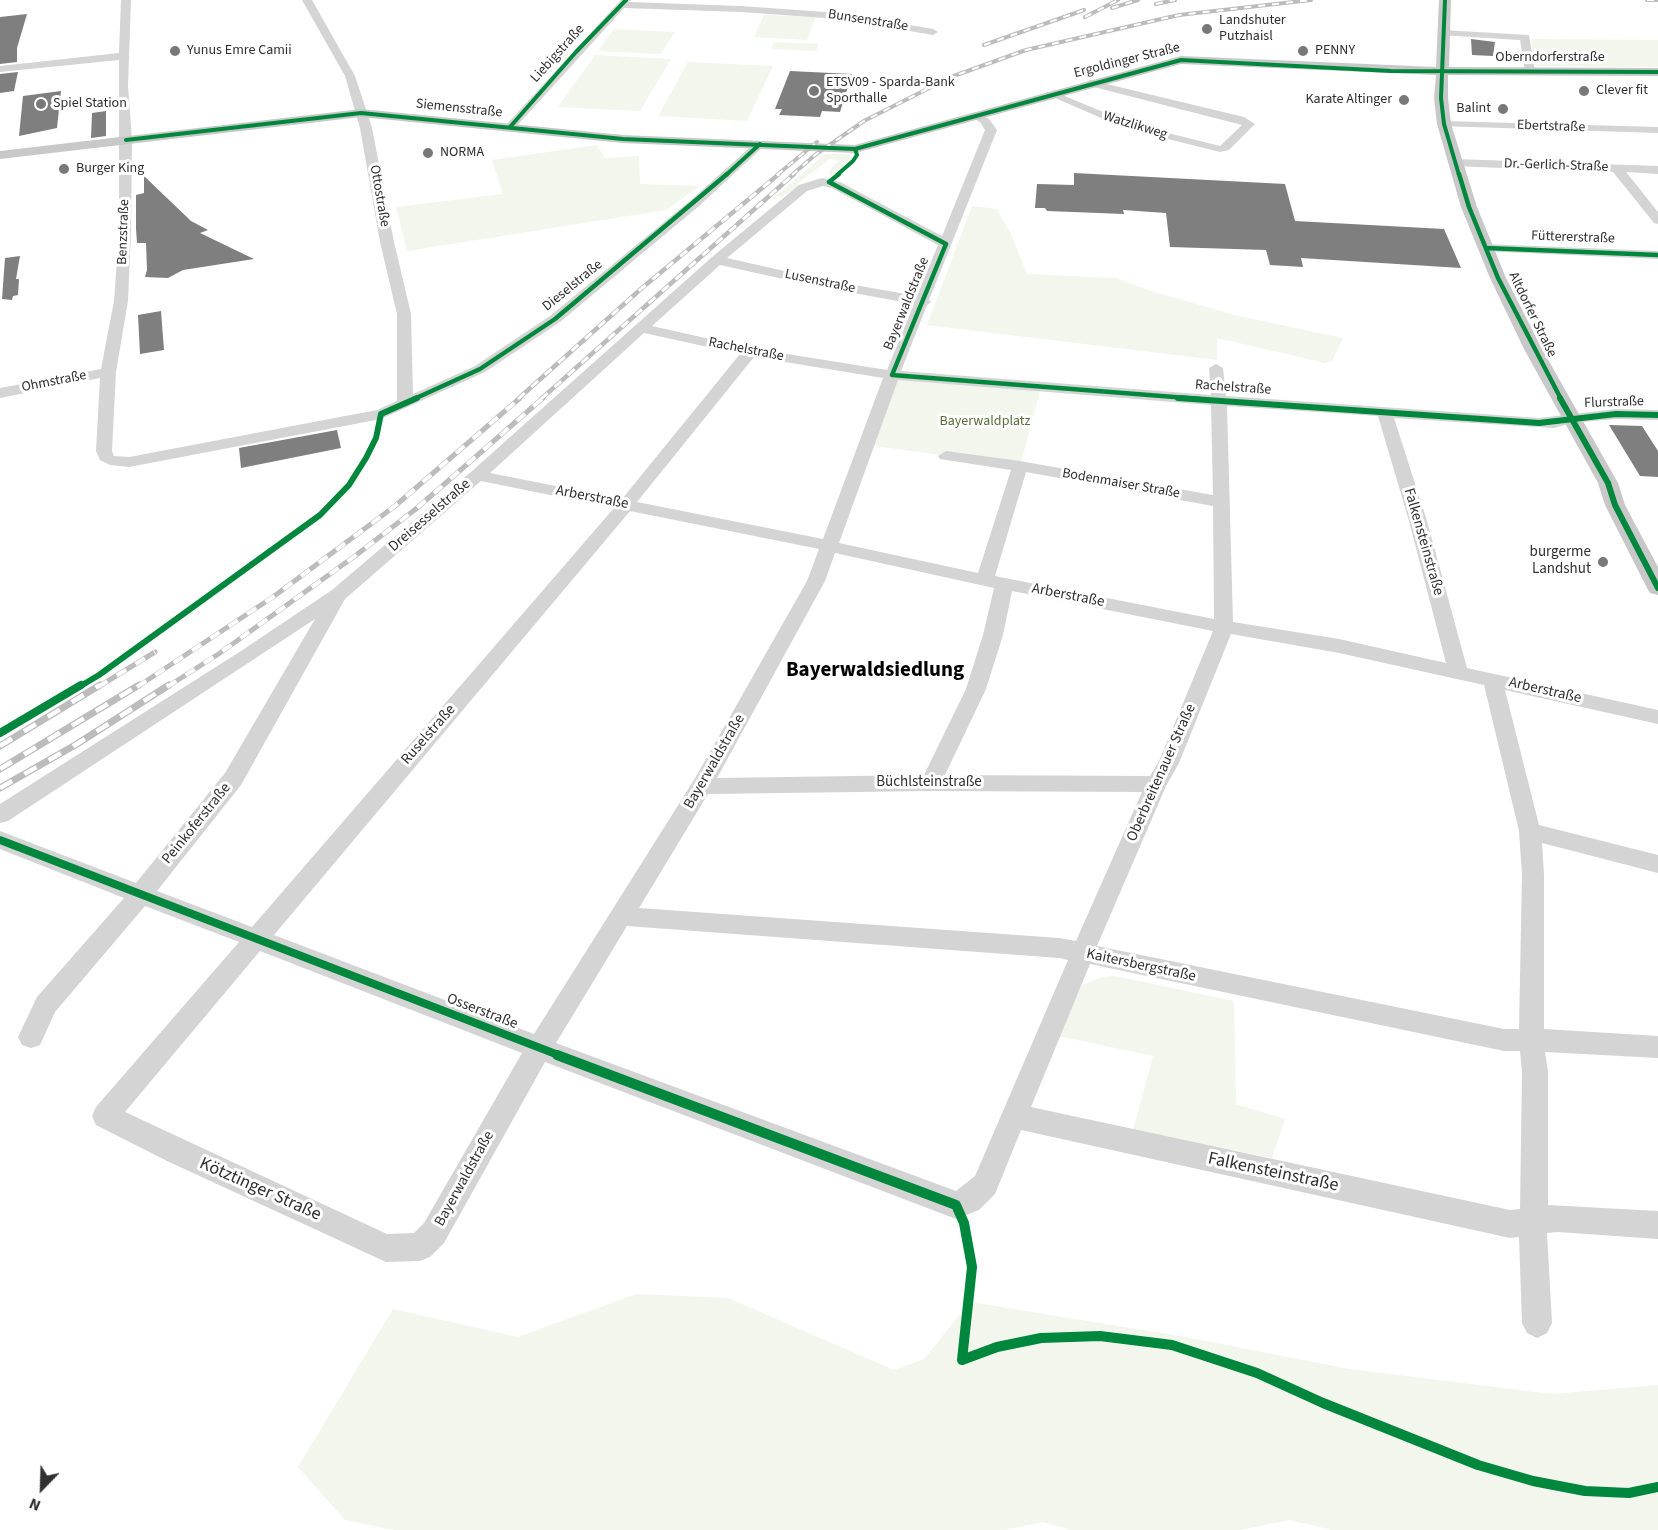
<!DOCTYPE html>
<html>
<head>
<meta charset="utf-8">
<style>
  body { margin:0 }
  #map { position:relative; width:1658px; height:1530px; overflow:hidden; background:#fff; font-family:"Source Sans 3",sans-serif }
  canvas { display:block }
  .north { position:absolute; left:12px; top:1458px; width:60px; height:60px; -webkit-text-stroke:4px #fff; paint-order:stroke; rotate:203deg; font-size:16px; font-weight:700; line-height:24px; text-align:center; color:#303030 }
  .north::after { content:''; display:block; margin:auto; width:21px; height:27px; background:#303030; clip-path:polygon(50% 0,100% 100%,50% 72%,0 100%) }
</style>
</head>
<body>
<div id="map">
<canvas width="1658" height="1530"></canvas>
<div class="north">N</div>
</div>
<script>
const g = document.querySelector('canvas').getContext('2d');
g.lineJoin = 'round';
function paint(path, color) { g.fillStyle = color; g.fill(path, 'evenodd'); }
const poly = rows => new Path2D(rows.map(r => 'M' + r).join(''));
function strokePath(path, color, width, dash) { g.strokeStyle = color; g.lineWidth = width; g.lineCap = dash ? 'butt' : 'round'; g.setLineDash(dash || []); g.stroke(path); }
function label(font, color, halo, rows, align = 'center') {
  g.font = font + ' "Source Sans 3",sans-serif'; g.lineWidth = 6; g.setLineDash([]); g.textBaseline = 'middle'; g.strokeStyle = halo; g.fillStyle = color; for (const [text, x, y, turn = 0] of rows) {
    g.save(); g.translate(x, y); g.rotate((+turn || 0) * Math.PI / 180); g.textAlign = isNaN(turn) ? turn : align; if (halo) g.strokeText(text, 0, 0); g.fillText(text, 0, 0); g.restore();
  }
}
const green = poly([
  [764,15,816,17,807,40,754,37],
  [614,29,675,32,661,54,598,51],
  [1532,39,1658,40,1658,67,1538,66,1533,64],
  [774,42,819,44,816,51,771,49],
  [595,55,671,59,640,111,558,107],
  [688,62,773,66,747,121,658,116],
  [597,145,605,158,639,156,640,184,700,186,666,210,407,251,396,207,503,194,492,160],
  [825,154,846,154,852,157,831,176,829,175,830,169,839,161,830,159,798,183,800,185,782,197,776,196],
  [972,206,997,209,1011,234,1027,274,1116,278,1148,290,1234,315,1343,338,1332,361,1325,363,1217,338,1217,360,927,325],
  [892,375,1041,388,1020,466,868,445],
  [1115,976,1234,1001,1236,1104,1285,1119,1272,1158,1133,1130,1153,1056,1058,1036,1082,985,1102,977],
  [636,1294,728,1298,894,1370,924,1359,970,1302,1186,1337,1349,1369,1552,1394,1658,1385,1658,1530,1332,1530,1289,1520,1241,1530,1071,1530,1043,1522,1004,1530,394,1530,345,1520,298,1467,393,1309,518,1337]
]);
const building = poly([
  [27,14,17,48,17,62,0,64,0,17],
  [1471,39,1495,42,1493,56,1472,55],
  [790,71,852,74,840,112,822,111,820,117,779,115,782,109,775,109],
  [18,72,14,91,0,93,0,74],
  [61,91,57,128,19,136,23,96],
  [106,111,106,136,91,138,92,113],
  [1074,173,1285,184,1295,221,1444,229,1461,268,1301,258,1303,267,1270,265,1266,250,1170,247,1166,213,1123,210,1124,214,1047,211,1045,208,1035,208,1037,184,1074,185],
  [144,176,191,221,208,230,200,233,254,259,183,270,168,278,145,277,147,270,146,243,137,243,136,229,136,195,144,193],
  [20,256,16,279,19,279,18,295,13,296,12,300,2,299,5,258],
  [161,311,164,350,140,354,138,315],
  [1609,425,1642,426,1658,451,1658,477,1640,476],
  [337,430,341,448,241,468,239,448]
]);
const minor = poly([
  [121,0,131,0,128,86,132,140,131,232,128,301,116,372,112,451,114,456,129,457,377,410,397,401,397,314,380,242,360,128,345,76,302,0,312,0,355,76,372,128,394,242,411,314,413,394,475,366,550,316,691,200,756,142,764,142,766,144,699,206,560,322,485,372,381,419,129,467,110,465,100,460,96,451,100,378,0,398,0,388,101,369,114,301,119,232,119,60,0,72,0,66,119,53,121,0],
  [621,0,631,0,629,2,741,6,839,13,933,29,938,32,933,35,839,19,741,12,624,8,514,129,506,129,506,125,621,0],
  [1442,30,1529,35,1535,71,1530,74,1525,71,1520,40,1439,35,1439,31,1442,30],
  [1090,80,1244,117,1255,124,1229,150,1220,152,1124,128,1046,94,1047,92,1055,92,1132,124,1220,146,1242,125,1086,85,1085,83,1090,80],
  [975,112,989,119,997,130,929,300,931,302,927,305,901,371,1211,395,1209,368,1216,364,1223,368,1226,396,1539,418,1616,409,1658,410,1658,420,1616,419,1572,423,1554,428,1394,418,1427,521,1467,668,1658,710,1658,724,1505,690,1539,825,1658,855,1658,873,1542,843,1544,875,1544,1029,1658,1036,1658,1058,1545,1052,1548,1072,1548,1205,1658,1211,1658,1239,1558,1232,1547,1233,1552,1323,1547,1333,1537,1338,1527,1333,1522,1323,1519,1237,1510,1238,1021,1130,995,1194,979,1210,956,1219,545,1062,444,1243,430,1257,420,1261,386,1262,167,1161,96,1125,92,1116,96,1107,239,942,145,906,55,1012,40,1045,31,1048,22,1045,18,1037,37,997,124,898,0,849,0,831,136,883,225,773,315,619,8,821,0,823,0,804,241,651,332,590,472,471,712,257,799,185,822,178,840,182,942,236,985,130,981,123,969,115,975,112],
  [823,186,832,188,938,245,917,296,815,278,727,258,807,191,823,186],
  [720,265,815,286,914,304,887,370,750,348,652,326,720,265],
  [644,333,740,354,622,499,490,473,644,333],
  [754,357,883,378,823,539,637,502,754,357],
  [898,380,1211,405,1213,495,1020,461,946,451,938,456,940,459,1011,470,978,573,839,543,898,380],
  [1227,406,1378,416,1409,521,1446,663,1339,639,1233,622,1227,406],
  [1026,472,1213,506,1214,619,995,576,1026,472],
  [481,481,614,508,252,927,157,891,241,785,345,599,481,481],
  [630,511,819,549,807,581,694,780,534,1034,274,935,630,511],
  [835,553,994,588,983,635,966,689,924,775,717,778,825,581,835,553],
  [1012,591,1213,631,1159,761,1150,776,945,775,986,689,1003,635,1012,591],
  [1231,634,1339,653,1484,685,1519,831,1522,875,1519,1029,1504,1029,1097,946,1166,786,1179,763,1231,634],
  [931,791,1142,792,1076,941,1059,938,639,908,708,794,931,791],
  [627,926,1059,958,1068,960,975,1176,956,1191,556,1043,627,926],
  [260,951,522,1053,424,1223,414,1233,387,1234,125,1112,260,951],
  [1090,964,1504,1051,1520,1051,1522,1072,1520,1209,1510,1210,1031,1107,1090,964],
  [1444,121,1658,127,1658,133,1440,126,1440,122,1444,121],
  [1454,159,1658,166,1658,174,1626,172,1658,212,1658,224,1654,223,1613,172,1450,166,1450,160,1454,159],
  [1486,244,1658,251,1658,259,1481,251,1479,248,1481,245,1486,244]
]);
const major = poly([
  [1439,0,1451,0,1449,67,1658,68,1658,76,1448,75,1448,98,1451,124,1477,207,1506,278,1542,349,1618,483,1625,505,1658,567,1658,595,1650,593,1647,588,1605,505,1598,483,1524,349,1490,278,1461,207,1437,124,1434,98,1436,75,1181,64,855,153,623,143,361,117,0,159,0,151,361,109,623,135,855,145,1181,56,1436,67,1439,0]
]);
const railFar3 = poly([
  [1647,0,1658,0],
  [1156,4,1175,0],
  [1112,8,1138,0],
  [1085,17,1118,0],
  [984,45,1084,10],
  [777,175,817,142],
  [792,175,815,155,864,121,951,77,1026,50,1179,15,1311,0]
]);
const railFar2 = poly([
  [518,399,642,288,779,174],
  [541,399,794,174]
]);
const railFar1 = poly([
  [98,687,155,652],
  [137,687,273,597,395,506,520,398],
  [167,687,220,653,355,556,417,508,543,398]
]);
const rail = poly([
  [0,746,100,685],
  [0,769,139,685],
  [0,788,77,744,169,685]
]);
const cyclewayFar4 = poly([
  [1445,0,1441,98,1444,124,1459,175],
  [510,127,576,52,626,0],
  [126,140,361,113,623,139,855,149,1181,60,1391,71,1658,72],
  [726,175,760,144],
  [837,175,853,161,857,155,855,149]
]);
const cyclewayFar3 = poly([
  [839,174,829,182,946,244,892,375,1200,399],
  [1459,174,1469,207,1498,278,1561,399],
  [1486,248,1658,255],
  [414,399,480,369,555,319,727,174]
]);
const cyclewayFar2 = poly([
  [1178,398,1539,423,1616,414,1658,415],
  [1560,398,1608,483,1615,505,1658,588],
  [79,687,99,675,320,515,349,485,366,458,376,438,381,414,417,398]
]);
const cyclewayFar1 = poly([
  [0,733,81,685],
  [0,840,561,1056]
]);
const cycleway = poly([
  [557,1055,956,1205,964,1223,972,1267,962,1360,997,1347,1041,1338,1100,1336,1172,1345,1257,1373,1323,1403,1478,1465,1533,1481,1585,1491,1629,1493,1658,1487]
]);
const markers = [
  [1207,29,6,"#787878"],
  [175,51,6,"#787878"],
  [1303,51,6,"#787878"],
  [814,91,6,"#787878"],
  [1584,91,6,"#787878"],
  [1404,100,6,"#787878"],
  [41,104,6,"#787878"],
  [1503,109,6,"#787878"],
  [428,153,6,"#787878"],
  [64,169,6,"#787878"],
  [1603,562,6,"#787878"]
];
const farStreetnames = [
  ["Bunsenstraße",868,21,9],
  ["Liebigstraße",558,54,-48],
  ["Oberndorferstraße",1550,58],
  ["Ergoldinger Straße",1127,61,-14],
  ["Siemensstraße",459,109,6],
  ["Watzlikweg",1135,126,17],
  ["Ebertstraße",1551,127,2],
  ["Dr.-Gerlich-Straße",1556,166,2],
  ["Ottostraße",379,196,80],
  ["Benzstraße",124,232,-88],
  ["Füttererstraße",1573,238,2],
  ["Lusenstraße",820,282,12],
  ["Dieselstraße",573,286,-39],
  ["Bayerwaldstraße",907,304,-68],
  ["Altdorfer Straße",1532,315,64],
  ["Rachelstraße",746,350,11],
  ["Ohmstraße",54,382,-11],
  ["Rachelstraße",1233,388,4],
  ["Flurstraße",1614,403,-2],
  ["Bodenmaiser Straße",1121,484,10]
];
const farPoinames = [
  ["Landshuter",1219,21],
  ["Putzhaisl",1219,37],
  ["Yunus Emre Camii",187,51],
  ["PENNY",1315,51],
  ["ETSV09 - Sparda-Bank",826,83],
  ["Sporthalle",826,99],
  ["Clever fit",1596,91],
  ["Karate Altinger",1392,100,"right"],
  ["Spiel Station",53,104],
  ["Balint",1491,109,"right"],
  ["NORMA",440,153],
  ["Burger King",76,169]
];
const farParknames = [
  ["Bayerwaldplatz",985,422]
];
const streetNames = [
  ["Arberstraße",592,498,11],
  ["Dreisesselstraße",430,516,-41],
  ["Falkensteinstraße",1423,542,74],
  ["Arberstraße",1068,596,11],
  ["Arberstraße",1545,691,13],
  ["Ruselstraße",429,735,-49],
  ["Bayerwaldstraße",715,762,-60],
  ["Oberbreitenauer Straße",1162,773,-66],
  ["Büchlsteinstraße",929,783],
  ["Peinkoferstraße",197,824,-51],
  ["Kaitersbergstraße",1141,966,12],
  ["Osserstraße",482,1012,21],
  ["Bayerwaldstraße",465,1179,-61]
];
const poiNames = [
  ["burgerme",1591,553],
  ["Landshut",1591,570]
];
const nearStreetnames = [
  ["Falkensteinstraße",1273,1173,12],
  ["Kötztinger Straße",260,1190,24]
];
const districtNames = [
  ["Bayerwaldsiedlung",875,671]
];
paint(green, '#f2f6ec');
paint(building, '#7f7f7f');
paint(minor, '#d4d4d4');
paint(major, '#c8c8c8');
strokePath(railFar3, '#bcbcbc', 4);
strokePath(railFar2, '#bcbcbc', 4.5);
strokePath(railFar1, '#bcbcbc', 5);
strokePath(rail, '#bcbcbc', 7);
strokePath(railFar3, '#fff', 2, [7]);
strokePath(railFar2, '#fff', 3, [9]);
strokePath(railFar1, '#fff', 4, [11]);
strokePath(rail, '#fff', 4.5, [14]);
strokePath(cyclewayFar4, '#00873e', 4);
strokePath(cyclewayFar3, '#00873e', 4.5);
strokePath(cyclewayFar2, '#00873e', 6);
strokePath(cyclewayFar1, '#00873e', 8);
strokePath(cycleway, '#00873e', 10);
for (const [x, y, r, color] of markers) { const dot = new Path2D(); dot.arc(x, y, r, 0, 2 * Math.PI); g.fillStyle = color; g.fill(dot); strokePath(dot, '#fff', 2); }
label('14px', '#303030', '#fff', farStreetnames);
label('14px', '#303030', '#fff', farPoinames, 'left');
label('14px', '#566f39', '#fff', farParknames);
label('15px', '#303030', '#fff', streetNames);
label('15px', '#303030', '#fff', poiNames, 'right');
label('18px', '#303030', '#fff', nearStreetnames);
label('bold 21px', '#000', '#fff', districtNames);
</script>
</body>
</html>
